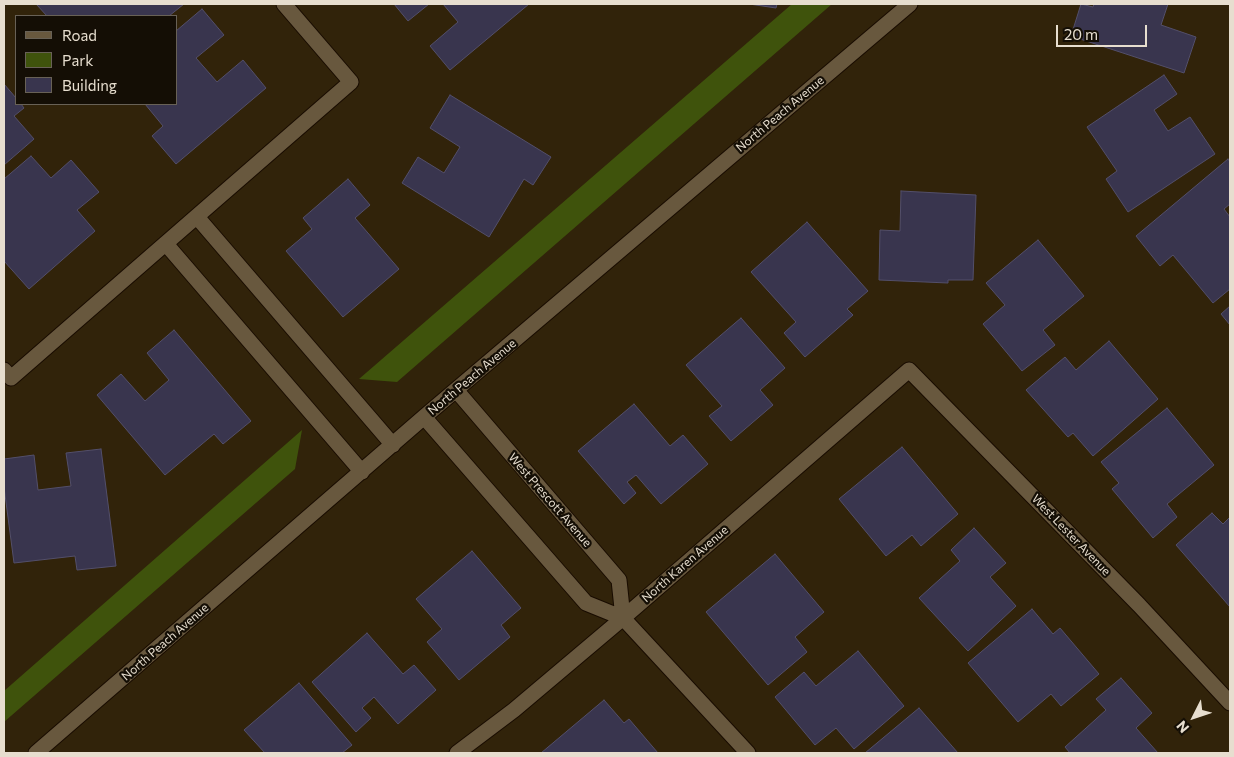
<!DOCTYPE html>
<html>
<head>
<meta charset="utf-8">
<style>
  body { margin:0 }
  #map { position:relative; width:1234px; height:757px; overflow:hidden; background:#31230a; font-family:Commissioner,sans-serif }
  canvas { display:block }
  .frame { position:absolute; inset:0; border:5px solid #e7decf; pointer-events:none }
  .legend { position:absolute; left:15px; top:15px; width:162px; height:90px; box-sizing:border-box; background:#140e05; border:1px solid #686156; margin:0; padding:6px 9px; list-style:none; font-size:15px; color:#e7decf }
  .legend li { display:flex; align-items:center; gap:10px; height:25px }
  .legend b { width:25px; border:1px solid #686156 }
  .north { position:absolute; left:1169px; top:692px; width:50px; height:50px; -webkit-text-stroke:4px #140e05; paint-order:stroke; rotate:229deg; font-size:14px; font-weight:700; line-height:20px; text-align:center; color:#e7decf }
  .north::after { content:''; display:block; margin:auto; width:18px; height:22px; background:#e7decf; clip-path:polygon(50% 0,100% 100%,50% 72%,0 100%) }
  .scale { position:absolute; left:1056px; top:25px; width:91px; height:22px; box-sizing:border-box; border:2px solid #e7decf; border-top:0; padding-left:6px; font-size:15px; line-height:18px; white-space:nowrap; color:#e7decf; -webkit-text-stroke:4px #140e05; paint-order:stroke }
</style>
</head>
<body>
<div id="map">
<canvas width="1234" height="757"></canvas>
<div class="frame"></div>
<ul class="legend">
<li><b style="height:6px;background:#68583e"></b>Road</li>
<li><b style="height:14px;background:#3f530c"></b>Park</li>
<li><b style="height:14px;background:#39354e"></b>Building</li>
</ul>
<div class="north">N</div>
<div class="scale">20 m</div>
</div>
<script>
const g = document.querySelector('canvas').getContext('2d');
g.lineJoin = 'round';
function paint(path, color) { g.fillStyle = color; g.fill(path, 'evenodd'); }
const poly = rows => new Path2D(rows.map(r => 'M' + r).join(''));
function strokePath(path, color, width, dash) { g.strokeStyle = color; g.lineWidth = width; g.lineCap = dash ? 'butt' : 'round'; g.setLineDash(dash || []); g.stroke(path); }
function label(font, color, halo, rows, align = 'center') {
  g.font = font + ' Commissioner,sans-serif'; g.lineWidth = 4.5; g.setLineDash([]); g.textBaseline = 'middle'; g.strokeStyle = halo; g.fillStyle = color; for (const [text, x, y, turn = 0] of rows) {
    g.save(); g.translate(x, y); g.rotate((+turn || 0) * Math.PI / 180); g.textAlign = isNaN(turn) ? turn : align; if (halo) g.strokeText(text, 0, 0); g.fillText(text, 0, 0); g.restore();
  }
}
const green = poly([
  [792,4,832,4,397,382,359,379],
  [302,430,295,469,4,722,4,691]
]);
const building = poly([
  [36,4,184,4,169,16,47,16,36,4],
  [394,4,429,4,408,21,394,4],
  [443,4,529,4,450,70,430,46,458,22,443,4],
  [749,4,777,4,776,8,749,4],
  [1081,4,1093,7,1094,4,1168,4,1161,25,1196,37,1184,73,1071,36,1081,4],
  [202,9,224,35,196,58,217,82,243,60,266,88,176,164,152,136,163,126,145,104,176,104,176,31,202,9],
  [1164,75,1177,94,1154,110,1168,131,1190,117,1215,154,1128,212,1106,179,1117,171,1087,127,1164,75],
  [4,84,16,98,16,104,21,104,24,108,14,116,34,139,4,165,4,84],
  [450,95,551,157,533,185,524,179,489,237,402,183,418,157,444,173,460,147,430,128,450,95],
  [31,156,51,178,71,160,99,192,77,210,95,231,29,289,4,261,4,179,31,156],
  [1228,159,1230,162,1230,204,1224,209,1230,217,1230,289,1213,303,1173,255,1160,266,1136,236,1228,159],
  [348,179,370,205,355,218,399,269,343,317,286,251,312,229,303,218,348,179],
  [901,191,976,195,973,280,948,280,948,283,879,280,880,230,900,231,901,191],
  [807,222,868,291,847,309,853,315,805,357,784,333,796,322,751,272,807,222],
  [1038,240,1084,296,1043,330,1055,345,1022,371,983,324,1005,305,986,283,1038,240],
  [1230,306,1230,325,1221,314,1230,306],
  [741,318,785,368,760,390,773,405,731,441,709,416,722,406,686,365,741,318],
  [174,330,251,421,223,444,214,434,165,475,97,395,121,374,145,401,169,380,147,353,174,330],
  [1109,341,1158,399,1093,456,1073,433,1068,437,1026,390,1065,357,1076,370,1109,341],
  [634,404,670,446,683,435,708,464,661,504,636,475,627,482,636,493,624,504,578,451,634,404],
  [1167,408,1214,465,1167,504,1177,517,1153,538,1112,489,1119,483,1101,462,1167,408],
  [902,447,958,514,921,546,912,535,886,556,839,499,902,447],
  [101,449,116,566,77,570,75,556,14,563,4,487,4,459,34,455,38,490,71,486,66,453,101,449],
  [1212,513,1223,524,1230,517,1230,607,1176,545,1212,513],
  [974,528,1006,563,990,577,1016,606,968,651,919,598,960,561,951,550,974,528],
  [472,551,521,608,501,625,510,637,459,680,427,642,442,629,416,599,472,551],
  [775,554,824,612,795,637,807,652,768,685,706,612,775,554],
  [1032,609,1053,634,1060,628,1099,674,1061,706,1051,694,1018,722,968,663,1032,609],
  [367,633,403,674,414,665,436,690,398,724,374,697,362,708,371,718,356,732,312,682,367,633],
  [858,651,904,706,854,749,836,728,815,745,775,697,804,672,816,686,858,651],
  [1121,678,1152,713,1136,728,1158,753,1070,753,1065,747,1106,710,1096,699,1121,678],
  [299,683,352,745,342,753,265,753,244,730,299,683],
  [604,700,624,723,629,719,658,753,541,753,604,700],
  [919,708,958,753,865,753,919,708]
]);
const minor = poly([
  [197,217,393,445],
  [166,244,362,472],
  [4,370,11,378,351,82,284,4],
  [456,390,619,580,623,618],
  [424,417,586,603,623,618,748,753],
  [36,753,424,417,910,4],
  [457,753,514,710,623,618,909,370,1139,605,1230,703]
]);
const streetNames = [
  ["North Peach Avenue",780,114,-40],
  ["North Peach Avenue",472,377,-40],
  ["West Prescott Avenue",550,500,49],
  ["West Lester Avenue",1071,535,46],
  ["North Karen Avenue",685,564,-41],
  ["North Peach Avenue",165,642,-41]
];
paint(green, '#3f530c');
paint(building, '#39354e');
strokePath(building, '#534f6a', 1);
strokePath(minor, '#190c00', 17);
strokePath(minor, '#68583e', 15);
label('12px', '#e7decf', '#140e05', streetNames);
</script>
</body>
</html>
